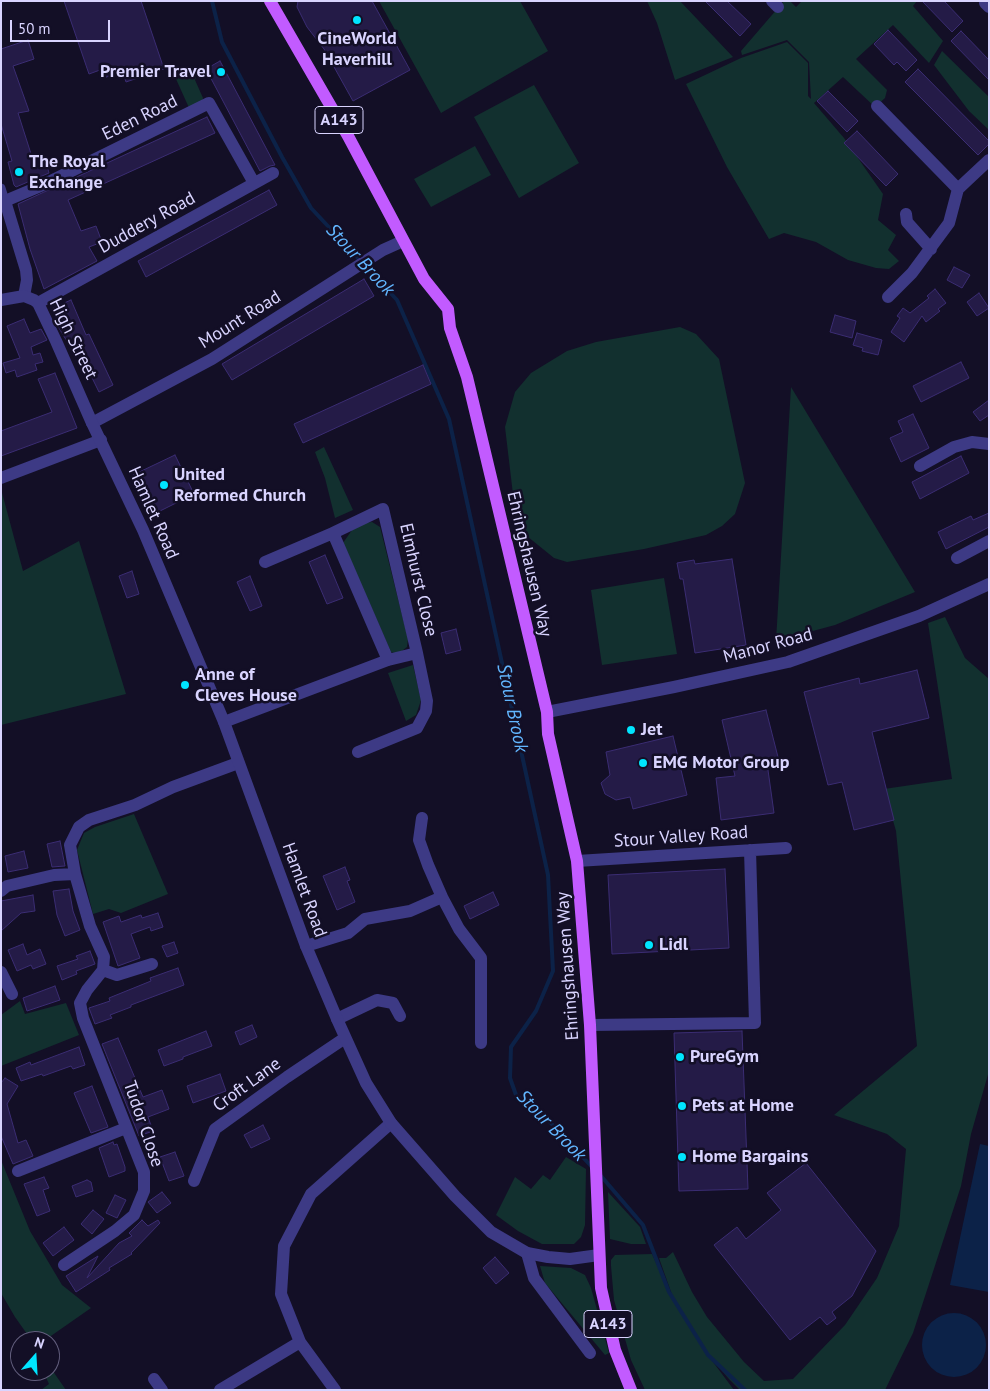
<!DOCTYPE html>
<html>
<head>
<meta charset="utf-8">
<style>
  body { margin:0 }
  #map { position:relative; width:990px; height:1391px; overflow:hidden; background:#130f26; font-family:"PT Sans",sans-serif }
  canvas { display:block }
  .frame { position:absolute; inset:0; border:2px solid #d9d4ff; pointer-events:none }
  .north { position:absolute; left:10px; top:1331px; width:50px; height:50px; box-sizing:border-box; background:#130f26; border:1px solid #625e7d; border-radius:50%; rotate:19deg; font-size:14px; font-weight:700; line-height:20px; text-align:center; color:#d9d4ff }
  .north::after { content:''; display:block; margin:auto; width:18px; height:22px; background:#00e5ff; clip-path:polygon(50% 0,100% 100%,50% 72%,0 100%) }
  .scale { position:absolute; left:10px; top:20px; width:100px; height:22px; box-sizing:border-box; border:2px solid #d9d4ff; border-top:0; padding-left:6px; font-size:15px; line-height:18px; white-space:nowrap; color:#d9d4ff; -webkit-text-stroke:4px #130f26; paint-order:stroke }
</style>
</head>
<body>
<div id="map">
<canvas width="990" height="1391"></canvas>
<div class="frame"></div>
<div class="north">N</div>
<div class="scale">50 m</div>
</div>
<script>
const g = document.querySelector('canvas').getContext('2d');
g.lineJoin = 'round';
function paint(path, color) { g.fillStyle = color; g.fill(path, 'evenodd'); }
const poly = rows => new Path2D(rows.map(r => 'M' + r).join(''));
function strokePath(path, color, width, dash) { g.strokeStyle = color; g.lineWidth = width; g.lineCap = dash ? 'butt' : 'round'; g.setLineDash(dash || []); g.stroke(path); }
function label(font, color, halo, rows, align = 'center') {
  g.font = font + ' "PT Sans",sans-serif'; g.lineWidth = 5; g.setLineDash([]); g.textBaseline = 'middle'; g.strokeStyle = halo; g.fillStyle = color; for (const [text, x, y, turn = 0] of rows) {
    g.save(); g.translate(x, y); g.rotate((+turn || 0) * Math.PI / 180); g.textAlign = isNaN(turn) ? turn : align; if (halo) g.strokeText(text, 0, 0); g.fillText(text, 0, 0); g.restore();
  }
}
const green = poly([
  [379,1,520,1,548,51,441,113],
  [647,1,680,1,733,57,675,80,657,23],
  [784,1,790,1,796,7,802,1,917,1,913,6,943,41,929,63,893,25,856,59,887,90,885,98,875,107,843,77,814,103,844,138,883,194,878,220,896,235,888,250,899,261,889,269,876,268,848,260,816,242,784,233,769,239,727,167,686,84,741,58,787,42,808,63,808,96,811,99,809,62,787,40,742,55,741,51],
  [942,51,989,97,989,130,969,111,934,65],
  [193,66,199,71,195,80,203,98,202,102,190,110,176,79],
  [534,85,579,163,519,198,474,117],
  [475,146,491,175,431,207,414,179],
  [680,327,696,334,719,359,745,483,735,514,722,526,706,535,644,549,567,562,554,558,517,528,505,427,515,392,531,373,567,351,596,342],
  [791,387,915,592,835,625,776,641],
  [324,447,353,510,335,518,325,478,315,452],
  [1,489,23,571,79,541,126,694,1,725],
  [372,522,380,527,408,639,407,647,398,654,391,652,343,543,352,530,365,523],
  [664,578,677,654,602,665,591,590],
  [945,617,965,658,989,679,989,1071,971,1134,961,1186,913,1333,885,1390,740,1390,729,1379,704,1350,734,1390,645,1390,631,1360,614,1300,611,1266,611,1260,615,1255,652,1254,676,1306,659,1258,666,1258,673,1252,692,1292,707,1317,744,1362,764,1381,793,1379,845,1325,877,1278,899,1226,906,1149,887,1134,834,1115,917,1046,896,831,884,789,952,779,928,623],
  [413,665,421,700,416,715,406,721,388,673],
  [134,814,168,894,121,913,109,909,93,914,77,850,84,833,95,827],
  [20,1001,25,1014,66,1003,79,1035,1,1066,1,1015],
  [566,1157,586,1169,585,1225,581,1237,574,1244,542,1244,518,1231,496,1215,515,1177,531,1189,543,1175,550,1180],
  [1,1160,30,1231,62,1285,91,1308,48,1338,47,1341,32,1341,15,1317,1,1293],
  [608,1192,640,1227,646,1244,631,1244,610,1239],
  [540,1266,571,1268,585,1275,591,1288,609,1353,605,1355,545,1283],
  [50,1367,66,1390,41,1390,49,1384,43,1371,50,1371]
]);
const water = poly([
  [980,1144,989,1146,989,1292,950,1285],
  '922 1345a32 32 0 1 1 64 0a32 32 0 1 1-64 0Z'
]);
const stream = poly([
  [212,1,222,42,282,157,311,208,397,300,449,419,548,875,553,971,536,1011,511,1047,510,1078,516,1095,548,1120,592,1167],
  [601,1176,643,1225,669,1292,708,1355,745,1390]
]);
const building = poly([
  [64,1,141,1,164,69,126,82,123,72,103,78,100,70,89,74,64,1],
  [298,1,372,1,410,70,353,101,324,49,307,27,297,7,298,1],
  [705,1,727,1,751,24,740,36,705,1],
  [922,1,944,1,963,21,952,32,922,1],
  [888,30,917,60,906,71,897,62,894,65,874,44,888,30],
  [961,31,989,60,989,80,951,41,961,31],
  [28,40,34,59,13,66,29,111,18,113,32,157,37,156,40,164,46,162,49,173,16,187,14,185,8,162,12,161,1,124,1,49,28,40],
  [220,61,275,165,270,166,260,171,206,69,220,61],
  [918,69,989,141,989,144,978,155,905,82,918,69],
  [828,91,858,121,847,132,817,101,828,91],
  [207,117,215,133,68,200,81,231,96,226,102,242,89,247,97,261,44,289,30,249,18,204,207,117],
  [857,131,898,174,886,186,844,143,857,131],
  [269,190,277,205,146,277,138,261,269,190],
  [954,267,970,275,962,288,947,280,954,267],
  [364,279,374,296,232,380,222,364,364,279],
  [935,289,946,303,938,309,940,311,926,322,922,316,904,342,891,332,900,318,897,316,903,308,910,313,929,298,927,296,935,289],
  [979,293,989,308,977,316,967,302,979,293],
  [71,300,86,335,89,334,113,385,99,392,74,341,68,343,56,323,59,322,53,308,71,300],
  [835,315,856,321,852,338,830,332,835,315],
  [24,319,30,333,41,329,47,340,31,347,33,355,40,353,43,362,35,364,37,370,17,377,15,370,6,373,3,363,20,358,7,326,24,319],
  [857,333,882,340,878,355,862,351,863,348,853,345,857,333],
  [961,362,969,378,921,402,913,386,961,362],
  [423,365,431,384,303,443,294,424,423,365],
  [55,373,77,428,1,456,1,431,52,412,38,379,55,373],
  [989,400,989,415,980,421,973,412,989,400],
  [913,414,929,448,901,462,890,438,903,432,898,421,913,414],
  [175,455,194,494,152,515,133,475,175,455],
  [961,456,969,473,920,499,912,482,961,456],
  [989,513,989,527,946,549,938,532,971,516,973,520,989,513],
  [325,555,343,598,327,604,309,562,325,555],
  [732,559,746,645,695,653,683,579,680,579,677,563,694,560,695,564,732,559],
  [132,571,139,594,127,598,119,576,132,571],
  [250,576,262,606,250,611,237,582,250,576],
  [456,629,461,650,446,654,441,633,456,629],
  [917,670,929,718,872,732,894,820,854,830,842,782,828,785,804,692,859,678,860,684,917,670],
  [766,710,779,761,767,763,774,813,721,820,716,778,735,776,722,720,766,710],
  [673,736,687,795,633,809,630,797,616,800,605,794,601,783,610,775,606,752,673,736],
  [60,841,65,866,52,867,47,844,60,841],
  [24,851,28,868,8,872,5,856,24,851],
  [345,867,350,880,347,881,355,902,337,910,323,876,345,867],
  [725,869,729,948,612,954,608,875,725,869],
  [69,889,73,911,80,930,65,936,57,915,53,891,69,889],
  [493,892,499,905,470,919,464,906,493,892],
  [33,895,35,911,21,913,1,931,1,901,33,895],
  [158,913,163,927,151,931,150,927,131,934,140,958,118,966,103,922,119,916,121,922,141,915,142,918,158,913],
  [174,942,178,953,167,957,162,946,174,942],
  [23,944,27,955,40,949,46,964,33,969,31,965,17,971,8,950,23,944],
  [90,951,95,964,76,971,77,974,62,980,57,966,78,959,76,956,90,951],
  [178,968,184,985,131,1005,131,1007,110,1015,112,1018,95,1024,89,1008,110,1001,109,998,151,981,150,978,178,968],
  [55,986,60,1000,27,1011,23,998,55,986],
  [252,1025,257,1037,240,1045,235,1032,252,1025],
  [206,1031,212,1046,183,1057,183,1059,164,1066,158,1050,206,1031],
  [742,1031,748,1189,679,1191,674,1033,742,1031],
  [118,1038,143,1097,162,1090,169,1109,148,1117,153,1131,139,1136,102,1044,118,1038],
  [79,1047,85,1065,73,1069,71,1066,43,1076,42,1074,21,1081,16,1068,30,1062,31,1065,79,1047],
  [220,1074,226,1091,193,1103,187,1086,220,1074],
  [5,1078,18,1086,7,1104,18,1143,26,1140,33,1156,13,1164,1,1136,1,1083,5,1078],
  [92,1086,108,1127,91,1133,74,1093,92,1086],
  [263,1125,270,1139,251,1148,244,1135,263,1125],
  [113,1142,114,1145,117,1144,125,1167,125,1171,109,1177,99,1148,113,1142],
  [175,1152,184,1176,169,1181,160,1157,175,1152],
  [806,1163,876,1251,852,1296,832,1312,836,1318,827,1325,820,1317,790,1340,714,1245,737,1227,746,1239,781,1210,767,1193,806,1163],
  [44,1177,49,1188,43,1190,50,1211,37,1216,24,1184,44,1177],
  [87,1180,91,1182,93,1191,76,1197,72,1186,87,1180],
  [162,1192,171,1203,157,1213,148,1202,162,1192],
  [115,1195,126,1200,117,1218,106,1213,115,1195],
  [93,1210,104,1219,92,1234,81,1224,93,1210],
  [142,1220,148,1226,158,1220,160,1223,131,1253,132,1254,109,1268,110,1270,76,1292,66,1276,98,1256,87,1278,119,1243,132,1236,129,1233,142,1220],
  [64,1227,74,1240,53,1256,43,1243,64,1227],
  [495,1257,509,1273,496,1284,483,1268,495,1257]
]);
const pedestrian = poly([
  [1,188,5,201]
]);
const minor = poly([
  [772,1,778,7],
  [985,3,989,7],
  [877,106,958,189],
  [906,214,907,222,931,249],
  [24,296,27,280,26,270,5,201,43,185,209,103,254,183],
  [888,297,912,273,949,223,958,189,989,160],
  [38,303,273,173],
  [92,423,212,359,383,250,403,241],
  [920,466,954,447,972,442,989,444],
  [1,478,101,440],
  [333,533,383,509,417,653],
  [957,558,989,541],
  [265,562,333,533,388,660],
  [547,712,674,687,788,662,919,616,989,584],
  [224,722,388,660,417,653,427,701,426,711,417,728,358,752],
  [577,861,786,848],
  [1,891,7,886,54,875,75,874],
  [442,897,459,929,481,958,481,1043],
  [306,946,348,933,365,919,410,911,442,897,428,865,419,840,422,818],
  [103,970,117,975,152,964],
  [1,972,12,994],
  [337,1019,377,1000,393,1003,400,1016],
  [590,1025,755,1023,750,850],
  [18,1171,126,1128],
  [194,1181,215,1129,287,1077,345,1038],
  [527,1253,534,1278,590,1353],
  [64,1265,115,1231,134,1215,144,1191,144,1172,83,1018,80,1003,87,990,103,970,104,957,90,926,75,874,70,845,79,827,89,820,135,805,173,787,238,763],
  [154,1379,162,1390],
  [220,1390,300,1342],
  [335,1390,300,1342,281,1294,284,1246,311,1194,391,1123]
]);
const tertiary = poly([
  [1,300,24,296,34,300,38,303,56,341,92,423,143,530,224,722,306,946,337,1019,366,1083,391,1123,455,1196,491,1232,527,1253,548,1257,570,1259,599,1255]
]);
const primary = poly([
  [270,1,348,136,424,279,448,309,450,328,467,377,547,712,548,734,577,861,590,1025,601,1288,615,1350,631,1390]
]);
const markers = [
  [357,20,5,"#00e5ff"],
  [221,72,5,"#00e5ff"],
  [19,172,5,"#00e5ff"],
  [164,485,5,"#00e5ff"],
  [185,685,5,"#00e5ff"],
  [631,730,5,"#00e5ff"],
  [643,763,5,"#00e5ff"],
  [649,945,5,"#00e5ff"],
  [680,1057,5,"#00e5ff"],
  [682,1106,5,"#00e5ff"],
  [682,1157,5,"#00e5ff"]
];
const shields = [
  [339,120,48],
  [608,1324,48]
];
const shieldNames = [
  ["A143",339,120],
  ["A143",608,1324]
];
const poiNames = [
  ["CineWorld",357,39,"center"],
  ["Haverhill",357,60,"center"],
  ["Premier Travel",211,72,"right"],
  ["The Royal",29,162],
  ["Exchange",29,183],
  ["United",174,475],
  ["Reformed Church",174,496],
  ["Anne of",195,675],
  ["Cleves House",195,696],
  ["Jet",641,730],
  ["EMG Motor Group",653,763],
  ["Lidl",659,945],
  ["PureGym",690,1057],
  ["Pets at Home",692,1106],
  ["Home Bargains",692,1157]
];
const streetNames = [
  ["Eden Road",140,118,-26],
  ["Duddery Road",147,223,-29],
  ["Mount Road",240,320,-32],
  ["High Street",73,339,64],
  ["Hamlet Road",153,513,66],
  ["Ehringshausen Way",529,564,77],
  ["Elmhurst Close",418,580,77],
  ["Manor Road",768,646,-15],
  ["Stour Valley Road",681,837,-4],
  ["Hamlet Road",304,890,70],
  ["Ehringshausen Way",568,966,-94],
  ["Croft Lane",247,1085,-36],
  ["Tudor Close",143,1124,71]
];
const waterNames = [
  ["Stour Brook",360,260,47],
  ["Stour Brook",512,708,78],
  ["Stour Brook",551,1126,46]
];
paint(green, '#12302f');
paint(water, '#0c2248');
strokePath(stream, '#0c2248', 4);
paint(building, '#241b47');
strokePath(building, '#3b2d73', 1);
strokePath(pedestrian, '#3d3a85', 9);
strokePath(minor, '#3d3a85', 12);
strokePath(tertiary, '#3d3a85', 12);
strokePath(primary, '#c25bff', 12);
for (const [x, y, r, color] of markers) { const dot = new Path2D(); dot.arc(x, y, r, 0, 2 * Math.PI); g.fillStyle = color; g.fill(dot); strokePath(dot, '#130f26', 2); }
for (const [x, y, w] of shields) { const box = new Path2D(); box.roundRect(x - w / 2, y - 13.5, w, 27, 4); g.fillStyle = '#130f26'; g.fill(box); strokePath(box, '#d9d4ff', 1); }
label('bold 16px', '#d9d4ff', null, shieldNames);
label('bold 18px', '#d9d4ff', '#130f26', poiNames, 'left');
label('18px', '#d9d4ff', '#130f26', streetNames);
label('italic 19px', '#62b6ff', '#130f26', waterNames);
</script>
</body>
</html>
